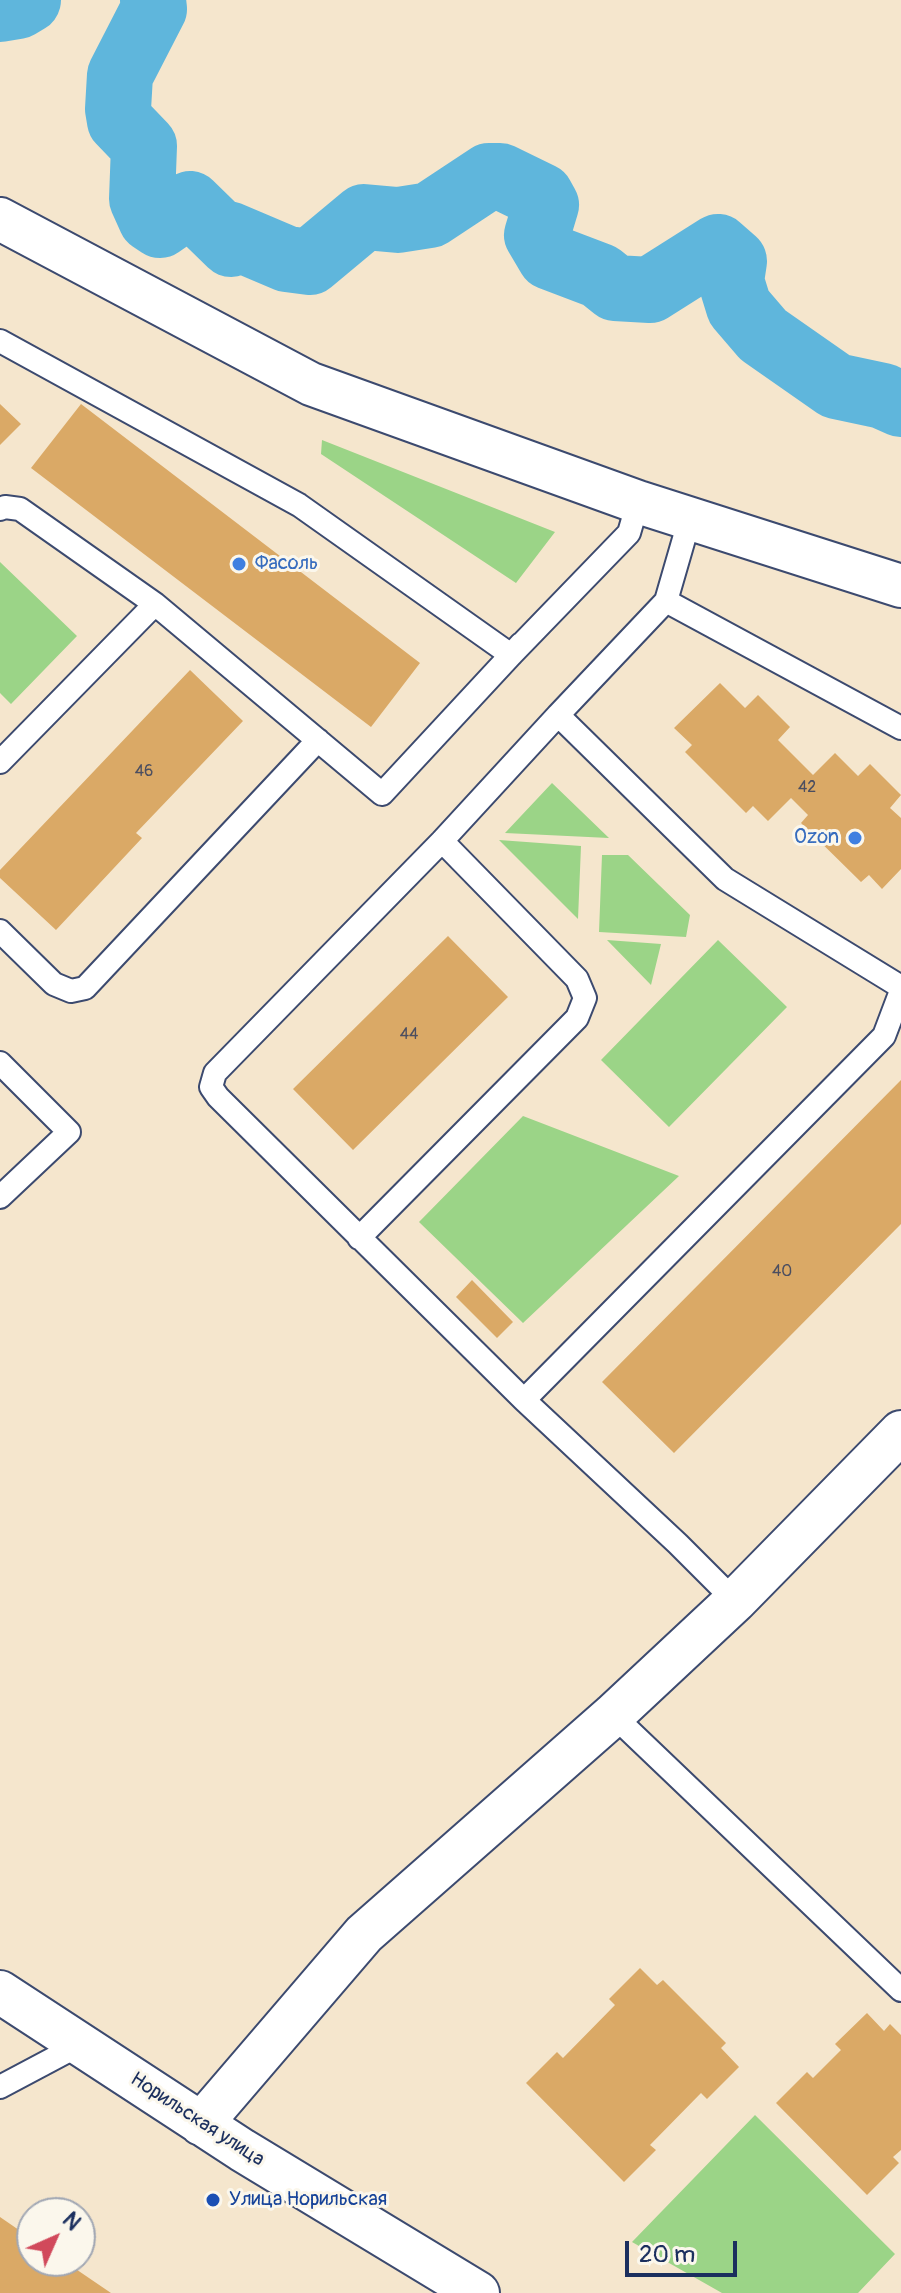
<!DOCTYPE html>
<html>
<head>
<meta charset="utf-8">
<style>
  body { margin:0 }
  #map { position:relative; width:901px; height:2293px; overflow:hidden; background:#f5e6cd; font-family:Pangolin,sans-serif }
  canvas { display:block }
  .north { position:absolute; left:16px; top:2197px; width:80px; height:80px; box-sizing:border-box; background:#fbf7ec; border:2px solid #a1a7b3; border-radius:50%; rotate:45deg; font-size:22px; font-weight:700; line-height:32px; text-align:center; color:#1b2f5e }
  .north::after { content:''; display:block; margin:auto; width:28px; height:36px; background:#d1495b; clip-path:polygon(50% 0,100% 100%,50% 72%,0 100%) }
  .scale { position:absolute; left:625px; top:2241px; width:112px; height:36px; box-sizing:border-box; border:4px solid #1b2f5e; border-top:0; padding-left:10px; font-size:24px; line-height:28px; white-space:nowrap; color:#1b2f5e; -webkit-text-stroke:6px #fbf7ec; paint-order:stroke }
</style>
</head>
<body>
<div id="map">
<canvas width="901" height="2293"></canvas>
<div class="north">N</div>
<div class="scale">20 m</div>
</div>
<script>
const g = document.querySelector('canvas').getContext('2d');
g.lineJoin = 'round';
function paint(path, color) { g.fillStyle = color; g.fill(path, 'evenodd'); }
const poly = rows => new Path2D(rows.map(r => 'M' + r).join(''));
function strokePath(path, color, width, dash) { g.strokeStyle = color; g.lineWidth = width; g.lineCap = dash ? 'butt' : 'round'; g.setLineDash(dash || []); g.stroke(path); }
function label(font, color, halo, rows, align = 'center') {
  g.font = font + ' Pangolin,sans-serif'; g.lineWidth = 6; g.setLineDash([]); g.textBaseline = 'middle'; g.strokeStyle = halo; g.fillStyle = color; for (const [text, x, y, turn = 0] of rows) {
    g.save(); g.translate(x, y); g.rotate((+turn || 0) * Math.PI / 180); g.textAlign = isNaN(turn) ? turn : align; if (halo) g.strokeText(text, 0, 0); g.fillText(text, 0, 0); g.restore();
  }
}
const green = poly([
  [322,440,555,532,516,583,321,454],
  [0,562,77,636,11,704,0,693],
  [552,783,609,838,505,833],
  [499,840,581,846,578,919],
  [602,855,628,855,690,915,686,937,599,932],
  [607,940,661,944,651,985],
  [718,940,787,1007,669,1127,601,1060],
  [523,1116,679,1176,523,1323,419,1222],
  [755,2115,895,2254,858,2293,722,2293,632,2242]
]);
const river = poly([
  [153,0,154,9,120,75,118,109,120,121,144,146,142,199,151,219,160,225,190,204,231,244,228,234,287,259,310,262,364,217,398,220,430,215,489,176,500,176,541,196,546,205,537,235,550,257,600,276,615,288,650,290,718,247,734,261,731,281,739,307,763,335,836,386,883,396,901,404],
  [0,9,18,6,28,0]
]);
const building = poly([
  [0,404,21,424,0,445],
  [81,404,420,663,371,727,31,468],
  [190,670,243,721,136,833,142,838,56,930,0,878,0,870],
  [720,683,745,708,758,695,790,727,778,740,813,775,835,753,858,776,870,764,901,795,890,808,901,818,901,869,882,889,869,875,861,882,801,823,808,815,791,798,768,821,753,806,746,813,685,752,692,745,674,728],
  [448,936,508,997,353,1150,293,1089],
  [901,1080,901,1224,674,1453,602,1382],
  [472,1280,513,1322,497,1338,456,1297],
  [640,1968,657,1985,663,1980,726,2043,721,2048,739,2067,707,2099,701,2093,650,2145,656,2150,624,2182,526,2083,557,2052,563,2058,615,2005,609,1999],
  [867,2013,884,2031,890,2024,901,2035,901,2150,893,2157,899,2163,867,2195,776,2103,807,2072,813,2078,841,2050,835,2044],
  [0,2217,32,2239,32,2261,64,2261,111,2293,0,2293]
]);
const lane = poly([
  [0,341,299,505,511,655,521,644],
  [0,509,5,507,20,509,155,604,382,794,511,655,629,533,638,502],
  [690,518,666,601,558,715,725,879,901,987],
  [666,601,901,728],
  [0,762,155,604],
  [0,931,54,984,71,991,85,988,318,740],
  [0,1063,69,1132,0,1197],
  [359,1238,577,1018,585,998,577,979,442,841],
  [524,1400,218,1097,211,1087,215,1073,442,841,558,715],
  [735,1601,678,1544,524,1400,884,1036,901,991],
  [613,1715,901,1990],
  [0,2087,81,2044]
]);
const street = poly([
  [0,219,311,384,638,502,901,586],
  [0,1992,242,2150,478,2293],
  [201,2124,364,1934,613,1715,735,1601,901,1432]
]);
const markers = [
  [239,564,8,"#3f7fe0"],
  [855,838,8,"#3f7fe0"],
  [213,2200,8,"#1a4fb4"]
];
const numberNames = [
  ["46",144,772],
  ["42",807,788],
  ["44",409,1035],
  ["40",782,1272]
];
const shopNames = [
  ["Фасоль",255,564],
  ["Ozon",839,838,"right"]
];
const streetNames = [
  ["Норильская улица",197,2120,33]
];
const transitNames = [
  ["Улица Норильская",229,2200]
];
paint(green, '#9bd487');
strokePath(river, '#5fb6dc', 66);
paint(building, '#daa966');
strokePath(lane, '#3c4a6f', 26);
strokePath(street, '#3c4a6f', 46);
strokePath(lane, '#fff', 22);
strokePath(street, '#fff', 42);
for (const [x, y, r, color] of markers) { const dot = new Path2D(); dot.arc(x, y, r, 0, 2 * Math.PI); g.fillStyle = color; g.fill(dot); strokePath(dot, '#fbf7ec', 3); }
label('16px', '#4b4e60', null, numberNames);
label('20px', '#366cbe', '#fbf7ec', shopNames, 'left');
label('20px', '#1b2f5e', '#fbf7ec', streetNames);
label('20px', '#164399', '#fbf7ec', transitNames, 'left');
</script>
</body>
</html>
